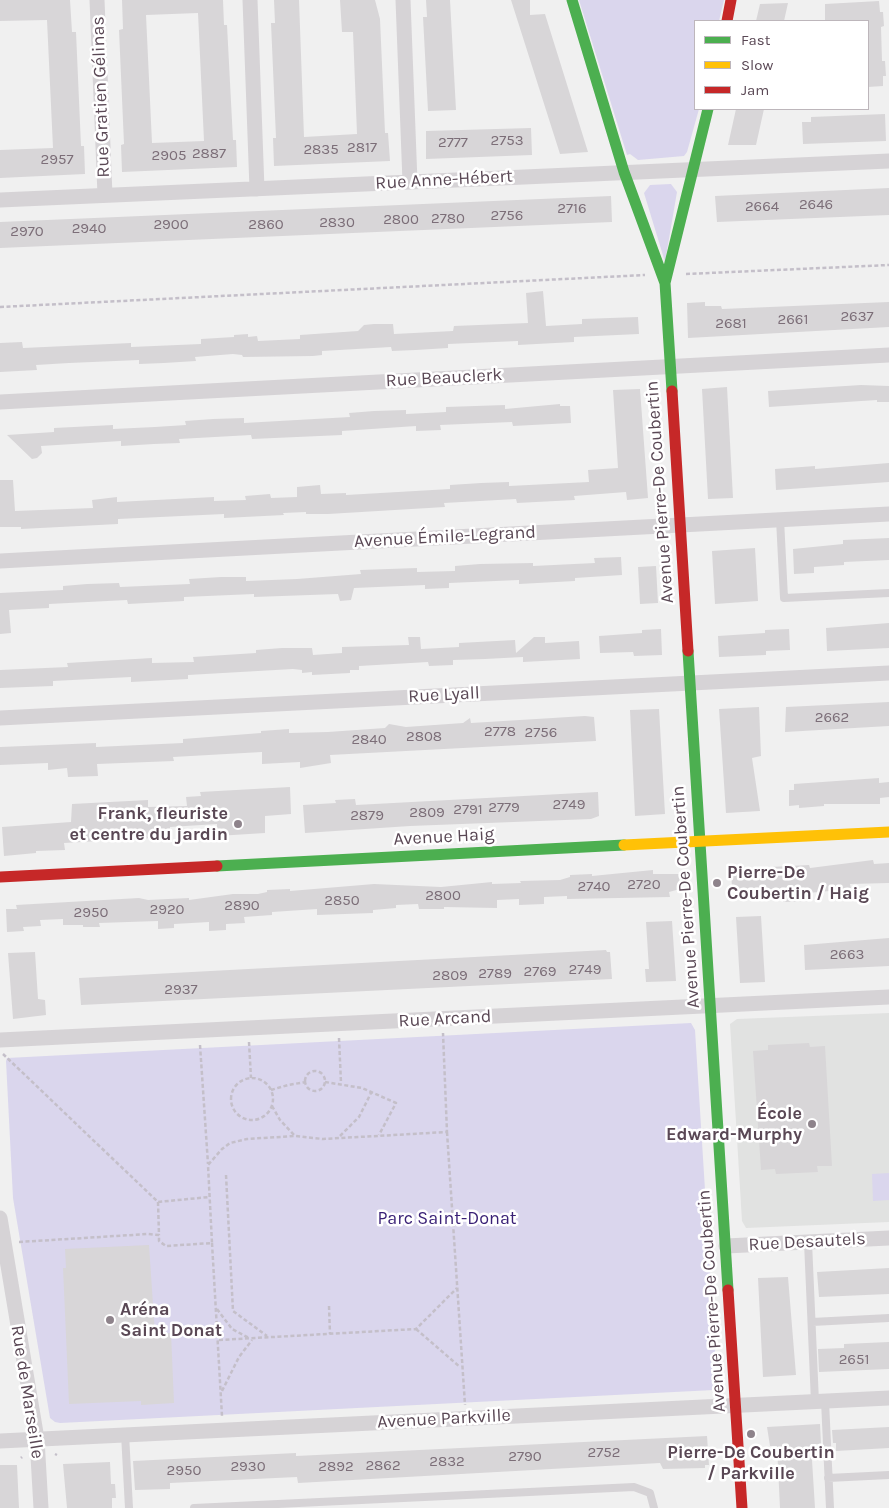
<!DOCTYPE html>
<html>
<head>
<meta charset="utf-8">
<style>
  body { margin:0 }
  #map { position:relative; width:889px; height:1508px; overflow:hidden; background:#f0f0f0; font-family:Karla,sans-serif }
  canvas { display:block }
  .legend { position:absolute; left:694px; top:20px; width:175px; height:90px; box-sizing:border-box; background:#fff; border:1px solid #bdb6bb; margin:0; padding:6px 9px; list-style:none; font-size:15px; color:#5a4855 }
  .legend li { display:flex; align-items:center; gap:10px; height:25px }
  .legend b { width:25px; border:1px solid #bdb6bb }
</style>
</head>
<body>
<div id="map">
<canvas width="889" height="1508"></canvas>
<ul class="legend">
<li><b style="height:6px;background:#4caf50"></b>Fast</li>
<li><b style="height:6px;background:#ffc107"></b>Slow</li>
<li><b style="height:6px;background:#c62828"></b>Jam</li>
</ul>
</div>
<script>
const g = document.querySelector('canvas').getContext('2d');
g.lineJoin = 'round';
function paint(path, color) { g.fillStyle = color; g.fill(path, 'evenodd'); }
const poly = rows => new Path2D(rows.map(r => 'M' + r).join(''));
function strokePath(path, color, width, dash) { g.strokeStyle = color; g.lineWidth = width; g.lineCap = dash ? 'butt' : 'round'; g.setLineDash(dash || []); g.stroke(path); }
function label(font, color, halo, rows, align = 'center') {
  g.font = font + ' Karla,sans-serif'; g.lineWidth = 5; g.setLineDash([]); g.textBaseline = 'middle'; g.strokeStyle = halo; g.fillStyle = color; for (const [text, x, y, turn = 0] of rows) {
    g.save(); g.translate(x, y); g.rotate((+turn || 0) * Math.PI / 180); g.textAlign = isNaN(turn) ? turn : align; if (halo) g.strokeText(text, 0, 0); g.fillText(text, 0, 0); g.restore();
  }
}
const education = poly([
  [889,1013,889,1222,746,1228,742,1221,730,1024,737,1019]
]);
const green = poly([
  [579,0,724,0,719,21,695,21,695,109,699,109,687,152,684,156,638,160,630,154,627,155],
  [671,184,677,192,665,262,644,193,650,185],
  [691,1023,695,1030,717,1382,714,1390,60,1423,55,1422,50,1418,13,1198,6,1061,7,1058],
  [889,1173,889,1200,873,1201,872,1174]
]);
const building = poly([
  [0,0,70,0,72,32,76,32,81,146,84,146,85,174,0,178,0,150,53,148,47,20,0,21],
  [122,0,223,0,224,25,227,25,233,140,236,140,237,167,122,172,121,145,124,144,119,30,123,29],
  [198,13,204,141,152,143,146,15],
  [274,0,299,0,304,137,357,134,353,32,342,32,340,0,375,0,380,19,385,133,388,133,390,161,274,166,273,138,276,138,271,23,275,23],
  [426,0,450,0,456,110,428,111,423,17,427,17],
  [511,0,530,0,530,15,545,14,588,152,560,154],
  [879,1,880,12,883,12,884,26,881,27,882,61,885,61,886,76,883,76,883,86,868,87,868,21,825,21,825,4],
  [788,3,784,21,756,21,760,4],
  [736,109,764,109,756,145,728,145],
  [885,114,886,141,803,144,802,122,811,122,811,117],
  [531,128,532,155,426,159,426,131],
  [889,188,889,215,717,222,715,196],
  [611,196,612,222,0,248,0,222],
  [543,291,546,326,582,324,582,319,638,317,639,334,574,337,574,342,518,345,518,341,448,344,448,348,416,350,392,351,391,347,322,351,322,355,313,356,243,357,242,355,233,354,195,357,196,361,164,363,139,364,139,360,69,363,36,365,37,370,0,372,0,343,22,342,23,348,131,343,131,347,201,344,201,339,234,337,234,335,248,334,248,337,257,336,258,341,300,339,300,335,358,331,364,325,374,324,393,324,394,334,453,331,454,326,528,323,526,293],
  [705,302,705,306,721,306,722,309,889,302,889,327,688,338,687,303],
  [861,385,889,386,889,402,877,402,877,400,769,407,768,391],
  [727,387,733,498,708,499,702,389],
  [640,389,648,498,627,500,626,492,574,496,575,500,517,503,516,499,444,503,445,507,328,514,306,514,306,512,283,513,284,515,224,518,224,514,118,519,118,524,21,529,21,527,0,527,0,480,13,480,15,511,93,508,92,500,117,497,117,502,214,497,214,501,246,500,245,496,270,494,271,498,297,497,297,487,320,485,321,494,346,493,346,495,450,489,450,485,481,483,509,482,509,486,589,482,588,470,618,468,613,390],
  [560,404,560,406,570,406,571,423,513,426,512,422,440,425,441,430,416,431,416,426,342,431,342,435,252,439,251,435,179,439,180,443,154,444,121,446,121,441,41,446,42,453,37,458,32,459,7,435,54,432,54,428,113,425,113,429,155,427,186,425,185,421,213,419,244,418,244,423,350,417,349,413,374,411,406,410,406,414,446,412,446,407,505,405,505,409],
  [889,463,889,482,776,490,775,469,815,466,815,469],
  [889,538,889,560,844,562,844,565,814,567,814,573,794,574,793,549,843,544,843,540],
  [755,548,758,601,715,604,712,551],
  [621,557,622,575,575,578,575,581,519,584,519,580,449,583,449,588,425,589,425,585,354,588,351,600,340,601,338,594,254,597,254,594,184,597,184,601,128,604,127,600,49,604,49,608,9,610,11,633,0,634,0,593,63,590,63,586,87,584,119,583,120,587,190,584,189,579,221,577,246,577,246,581,297,579,361,574,360,570,417,568,417,572,455,571,455,566,480,564,533,563,533,566,595,563,594,558],
  [656,566,658,603,640,604,638,567],
  [889,623,889,648,827,651,826,628],
  [661,629,662,655,634,656,633,652,600,653,599,636,642,633,642,630],
  [789,629,790,650,766,651,766,655,719,657,718,636,765,633,765,630],
  [408,637,420,637,421,649,459,647,459,643,515,640,516,653,534,637,545,637,545,643,579,641,580,659,523,662,523,657,485,659,453,660,453,665,429,666,428,662,359,666,359,670,350,670,350,673,312,675,312,672,302,673,302,670,293,669,188,675,188,679,131,682,131,677,53,681,53,686,0,688,0,670,68,667,67,663,152,658,152,663,194,662,193,657,256,653,256,650,282,648,312,648,313,655,342,653,342,647,409,645],
  [889,702,889,726,785,732,786,707],
  [759,707,761,756,752,758,760,811,726,813,719,709],
  [659,709,665,814,635,816,630,710],
  [585,716,594,717,596,741,330,755,331,763,300,768,300,762,262,764,262,752,173,757,174,761,97,764,98,776,68,777,67,768,48,770,48,763,0,765,0,747,96,743,96,747,183,743,183,739,261,733,261,731,289,729,289,733,328,732,385,728,389,724,406,727,463,723,470,718,471,723],
  [879,778,879,783,889,782,889,797,880,798,880,804,824,804,824,806,799,808,799,805,789,806,789,790,794,790,794,784],
  [290,787,291,814,265,816,265,833,217,836,217,824,170,827,170,837,64,843,65,850,36,851,36,853,4,856,2,827,71,822,72,804,148,800,148,807,187,806,186,797,201,796,200,792],
  [598,792,599,816,591,819,410,826,305,833,303,805,336,803,335,800,355,799,356,805],
  [873,860,874,864,889,863,889,883,850,884,851,889,808,893,809,901,783,902,782,889,749,890,749,894,737,894,737,888,732,888,731,869,809,865,810,868],
  [653,870,653,874,679,874,680,889,669,892,670,897,567,899,567,896,544,897,544,904,519,905,519,899,497,900,497,908,444,907,444,909,419,909,418,904,396,905,396,908,373,910,373,913,317,915,317,909,272,912,272,915,244,917,245,923,226,924,226,930,209,931,209,922,174,924,174,928,158,929,158,921,99,923,100,927,83,927,83,925,63,925,63,919,40,920,41,926,23,927,24,931,7,932,6,909,17,909,16,905,139,898,148,900,189,898,189,900,233,894,258,894,267,892,267,890,290,889,290,891,374,884,441,887,492,882,492,884,521,883,520,881,560,880,570,877,570,875,592,874,592,876],
  [761,916,765,982,740,983,736,917],
  [672,921,676,981,646,982,645,969,649,969,646,922],
  [889,938,889,966,805,970,804,945],
  [606,950,607,952,610,952,612,979,81,1005,79,978],
  [35,952,38,999,45,1000,46,1015,13,1019,8,953],
  [809,1043,810,1047,825,1046,832,1166,817,1166,818,1172,776,1174,775,1169,761,1170,753,1051,768,1050,768,1045],
  [149,1245,155,1334,171,1333,174,1403,141,1405,141,1401,69,1404,63,1268,66,1268,65,1249],
  [889,1268,889,1294,819,1297,817,1272],
  [788,1277,796,1375,763,1377,758,1278],
  [889,1342,889,1369,819,1372,818,1349,844,1348,844,1344],
  [820,1424,821,1444,811,1444,815,1508,780,1508,777,1446,770,1446,767,1427],
  [889,1427,889,1448,836,1451,836,1443,833,1443,832,1430],
  [707,1436,709,1465,705,1465,705,1468,663,1469,660,1463,298,1483,297,1477,170,1483,170,1489,135,1490,133,1461,296,1453,296,1456],
  [110,1462,111,1484,115,1484,116,1498,112,1498,112,1508,67,1508,63,1464],
  [0,1465,17,1465,19,1508,0,1508]
]);
const path = poly([
  [686,274,889,265],
  [0,307,645,275],
  [339,1038,341,1083],
  [249,1042,251,1078],
  [200,1045,208,1164],
  [3,1054,158,1202,209,1197],
  '305 1081a10 10 0 1 1 20 0a10 10 0 1 1-20 0Z',
  '231 1099a21 21 0 1 1 42 0a21 21 0 1 1-42 0Z',
  [325,1082,362,1088,396,1103,379,1135],
  [271,1090,288,1085,306,1082],
  [272,1106,280,1120,294,1135],
  [447,1132,465,1405],
  [340,1136,359,1117,372,1091],
  [226,1175,233,1311,267,1336],
  [158,1202,159,1235],
  [19,1242,148,1234,159,1235,159,1241,166,1246,212,1243,208,1165,222,1149,230,1143,247,1139,295,1136,323,1139,447,1132,443,1033],
  [212,1243,222,1416],
  [329,1306,330,1334],
  [217,1309,232,1329,249,1338],
  [416,1329,460,1367],
  [219,1340,416,1329,457,1288],
  [222,1391,239,1357,252,1340],
  [55,1454,57,1455],
  [21,1458,22,1457]
]);
const lane = poly([
  [780,519,784,598,889,593],
  [808,1242,815,1402],
  [812,1322,889,1318],
  [825,1401,830,1508],
  [125,1434,129,1508],
  [828,1478,889,1475],
  [194,1508,634,1487,650,1493,654,1508]
]);
const street = poly([
  [97,0,105,195],
  [250,0,257,189],
  [403,0,410,182],
  [0,200,889,161],
  [0,402,889,355],
  [0,561,889,514],
  [0,718,889,673],
  [0,1040,889,997],
  [0,1218,37,1439,41,1508],
  [726,1246,889,1238],
  [0,1441,889,1398]
]);
const fast = poly([
  [572,0,624,172,665,283,672,391],
  [665,283,708,109],
  [688,651,728,1290],
  [217,866,624,845]
]);
const slow = poly([
  [624,845,889,832]
]);
const jam = poly([
  [727,21,731,0],
  [672,391,688,651],
  [0,877,217,866],
  [728,1290,742,1508]
]);
const markers = [
  [238,824,5,"#8e838b"],
  [717,883,5,"#8e838b"],
  [812,1124,5,"#8e838b"],
  [110,1320,5,"#8e838b"],
  [751,1434,5,"#8e838b"]
];
const numberNames = [
  ["2753",507,141],
  ["2777",453,143],
  ["2817",362,148],
  ["2835",321,150],
  ["2887",209,154],
  ["2905",169,156],
  ["2957",57,160],
  ["2646",816,205],
  ["2664",762,207],
  ["2716",572,209],
  ["2756",507,216],
  ["2780",448,219],
  ["2800",401,220],
  ["2830",337,223],
  ["2900",171,225],
  ["2860",266,225],
  ["2940",89,229],
  ["2970",27,232],
  ["2637",857,317],
  ["2661",793,320],
  ["2681",731,324],
  ["2662",832,718],
  ["2778",500,732],
  ["2756",541,733],
  ["2808",424,737],
  ["2840",369,740],
  ["2749",569,805],
  ["2779",504,808],
  ["2791",468,810],
  ["2809",427,813],
  ["2879",367,816],
  ["2720",644,885],
  ["2740",594,887],
  ["2800",443,896],
  ["2850",342,901],
  ["2890",242,906],
  ["2920",167,910],
  ["2950",91,913],
  ["2663",847,955],
  ["2749",585,970],
  ["2769",540,972],
  ["2789",495,974],
  ["2809",450,976],
  ["2937",181,990],
  ["2651",854,1360],
  ["2752",604,1453],
  ["2790",525,1457],
  ["2832",447,1462],
  ["2862",383,1466],
  ["2930",248,1467],
  ["2892",336,1467],
  ["2950",184,1471]
];
const streetNames = [
  ["Rue Gratien Gélinas",101,97,-92],
  ["Rue Anne-Hébert",444,180,-3],
  ["Rue Beauclerk",444,378,-3],
  ["Avenue Pierre-De Coubertin",660,492,-94],
  ["Avenue Émile-Legrand",445,537,-3],
  ["Rue Lyall",444,695,-3],
  ["Avenue Haig",444,837,-3],
  ["Avenue Pierre-De Coubertin",686,897,-94],
  ["Rue Arcand",445,1019,-3],
  ["Rue Desautels",807,1242,-3],
  ["Avenue Pierre-De Coubertin",712,1301,-94],
  ["Rue de Marseille",27,1392,81],
  ["Avenue Parkville",444,1419,-3]
];
const poiNames = [
  ["Frank, fleuriste",228,814],
  ["et centre du jardin",228,835],
  ["Pierre-De",727,873,"left"],
  ["Coubertin / Haig",727,894,"left"],
  ["École",802,1114],
  ["Edward-Murphy",802,1135],
  ["Aréna",120,1310,"left"],
  ["Saint Donat",120,1331,"left"],
  ["Pierre-De Coubertin",751,1453,"center"],
  ["/ Parkville",751,1474,"center"]
];
const parkNames = [
  ["Parc Saint-Donat",447,1219]
];
paint(education, '#e1e2e1');
paint(green, '#dad6ed');
paint(building, '#d8d6d8');
strokePath(path, '#c4bfc9', 2.5, [4, 2.5]);
strokePath(lane, '#d6d3d6', 8);
strokePath(street, '#d6d3d6', 15);
strokePath(fast, '#4caf50', 11);
strokePath(slow, '#ffc107', 11);
strokePath(jam, '#c62828', 11);
for (const [x, y, r, color] of markers) { const dot = new Path2D(); dot.arc(x, y, r, 0, 2 * Math.PI); g.fillStyle = color; g.fill(dot); strokePath(dot, '#fff', 2); }
label('15px', '#7c6e78', null, numberNames);
label('18px', '#5a4855', '#fff', streetNames);
label('bold 18px', '#5a4855', '#fff', poiNames, 'right');
label('18px', '#381f75', '#fff', parkNames);
</script>
</body>
</html>
